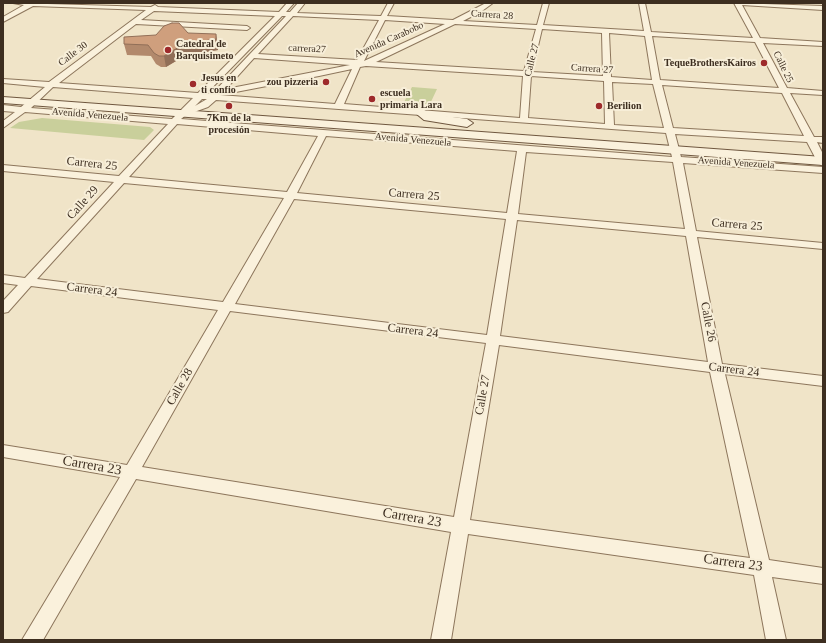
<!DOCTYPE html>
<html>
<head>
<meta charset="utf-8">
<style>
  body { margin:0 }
  #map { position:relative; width:826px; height:643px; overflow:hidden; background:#f0e4c8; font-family:"Times New Roman",serif }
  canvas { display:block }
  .frame { position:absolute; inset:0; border:4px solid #3d2e20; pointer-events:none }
</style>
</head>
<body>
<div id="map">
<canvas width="826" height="643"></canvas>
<div class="frame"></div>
</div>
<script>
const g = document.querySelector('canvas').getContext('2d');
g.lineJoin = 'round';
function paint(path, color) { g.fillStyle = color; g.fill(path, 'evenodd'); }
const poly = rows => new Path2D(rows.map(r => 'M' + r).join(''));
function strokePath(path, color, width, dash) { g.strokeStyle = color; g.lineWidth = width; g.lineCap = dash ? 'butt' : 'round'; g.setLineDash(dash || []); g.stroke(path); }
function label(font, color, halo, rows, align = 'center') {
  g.font = font + ' "Times New Roman",serif'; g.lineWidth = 4; g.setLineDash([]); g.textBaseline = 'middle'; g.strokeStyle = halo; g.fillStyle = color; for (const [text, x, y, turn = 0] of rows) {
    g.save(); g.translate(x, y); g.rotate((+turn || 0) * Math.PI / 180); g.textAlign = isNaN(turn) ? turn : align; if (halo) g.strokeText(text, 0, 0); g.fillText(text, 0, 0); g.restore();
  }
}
const green = poly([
  [412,87,437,89,429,106,403,104],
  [42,118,150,127,154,130,144,140,10,128,19,122]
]);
const street = poly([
  [13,3,151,7,155,5,158,7,279,12,287,3,294,3,286,12,290,12,298,3,305,3,297,13,381,16,388,3,394,3,387,16,453,20,486,3,493,3,482,11,463,21,537,25,543,3,549,3,543,25,644,31,639,3,645,3,651,32,753,38,734,3,823,6,823,10,742,5,760,38,823,42,823,46,763,43,787,88,823,91,823,95,790,93,814,137,823,137,823,143,817,142,823,154,823,166,818,163,807,142,675,134,681,157,823,167,823,173,683,163,696,231,823,243,823,249,697,237,722,364,823,376,823,386,725,374,769,560,823,568,823,584,772,577,786,640,766,640,754,575,468,534,451,640,431,640,451,532,136,479,43,640,22,640,120,477,3,457,3,445,127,465,218,310,31,286,8,312,3,313,3,301,18,285,3,283,3,275,25,278,114,182,3,171,3,165,119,176,168,124,25,112,3,128,3,121,15,112,3,111,3,105,21,107,45,87,3,83,3,79,49,82,146,10,33,6,3,22,3,17,24,5,13,3],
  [154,11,275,16,198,93,59,83,136,24,247,30,250,28,247,26,141,20,154,11],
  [282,16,286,16,212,94,206,94,282,16],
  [293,16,379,20,357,60,258,54,293,16],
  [385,20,445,24,364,61,385,20],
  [455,24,536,29,524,71,376,62,455,24],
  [542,29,602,33,603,76,532,72,542,29],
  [609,33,645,36,652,80,611,77,609,33],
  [652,36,755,42,779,88,660,80,652,36],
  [254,58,350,65,226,89,254,58],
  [366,66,523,76,520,118,344,104,360,67,366,66],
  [352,69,335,104,220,95,319,76,352,69],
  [531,76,604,81,605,124,528,118,531,76],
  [612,82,653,84,664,128,614,125,612,82],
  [662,85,782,93,804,136,673,128,662,85],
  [53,87,193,98,172,119,31,108,53,87],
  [202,99,207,99,195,106,202,99],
  [216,100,666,133,672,157,181,119,186,115,208,107,216,100],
  [177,124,318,136,287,192,129,177,177,124],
  [326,136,517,151,507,213,297,193,326,136],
  [526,152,673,162,685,229,518,214,526,152],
  [124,183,284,198,223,302,37,279,124,183],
  [294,199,506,219,487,335,235,304,294,199],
  [517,220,686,236,708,362,500,336,517,220],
  [230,311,486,343,454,517,142,467,230,311],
  [499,345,710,372,750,558,470,520,499,345]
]);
const secondary = poly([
  [3,97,823,157,823,165,3,103,3,97],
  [419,107,431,114,467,119,473,123,467,127,424,120,413,111,419,107]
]);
const wall = poly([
  [216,34,218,50,186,55,166,67,161,67,156,64,151,56,127,55,124,44]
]);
const shadedWall = poly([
  [216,34,218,50,186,55,166,67,164,56,184,44]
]);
const building = poly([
  [172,23,179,23,188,33,216,34,216,39,184,44,164,56,159,56,154,53,148,45,124,44,124,37,156,35,164,26,172,23]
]);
const markers = [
  [168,50,4,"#9e2a2b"],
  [764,63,4,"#9e2a2b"],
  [326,82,4,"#9e2a2b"],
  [193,84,4,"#9e2a2b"],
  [372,99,4,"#9e2a2b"],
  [229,106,4,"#9e2a2b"],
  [599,106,4,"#9e2a2b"]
];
const farStreetnames = [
  ["Carrera 28",492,15,4],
  ["Avenida Carabobo",389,40,-24],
  ["carrera27",307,49,3],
  ["Calle 30",73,54,-37],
  ["Calle 27",532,60,-76],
  ["Calle 25",783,67,64],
  ["Carrera 27",592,69,4],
  ["Avenida Venezuela",90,115,5],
  ["Avenida Venezuela",413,140,5],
  ["Avenida Venezuela",736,163,4]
];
const farPoinames = [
  ["Catedral de",176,44],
  ["Barquisimeto",176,56],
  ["TequeBrothersKairos",756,63,"right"],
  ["Jesus en",201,78],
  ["ti confio",201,90],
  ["zou pizzeria",318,82,"right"],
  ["escuela",380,93],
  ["primaria Lara",380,105],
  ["Berilion",607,106],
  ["7Km de la",229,118,"center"],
  ["procesión",229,130,"center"]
];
const streetNames = [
  ["Carrera 25",92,164,6],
  ["Carrera 25",414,195,5],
  ["Calle 29",83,203,-48],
  ["Carrera 25",737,225,5],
  ["Carrera 24",92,290,7],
  ["Calle 26",708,322,79],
  ["Carrera 24",413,331,7],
  ["Carrera 24",734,370,7],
  ["Calle 28",180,387,-60],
  ["Calle 27",483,395,-80]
];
const nearStreetnames = [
  ["Carrera 23",92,466,10],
  ["Carrera 23",412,518,10],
  ["Carrera 23",733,563,8]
];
paint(green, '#c9cf9b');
strokePath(street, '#8d765c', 2);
strokePath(secondary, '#6f573f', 2);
paint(street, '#faf1dc');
paint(secondary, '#faf1dc');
paint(wall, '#b2896c');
paint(shadedWall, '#916f58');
paint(building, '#cf9f7d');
strokePath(building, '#916f58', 1);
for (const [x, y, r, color] of markers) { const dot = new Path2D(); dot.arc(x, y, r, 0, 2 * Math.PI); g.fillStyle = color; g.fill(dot); strokePath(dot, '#f7eed8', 1.5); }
label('10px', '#3d2e20', '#f7eed8', farStreetnames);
label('bold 10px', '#3d2e20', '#f7eed8', farPoinames, 'left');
label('12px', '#3d2e20', '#f7eed8', streetNames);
label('14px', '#3d2e20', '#f7eed8', nearStreetnames);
</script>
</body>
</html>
